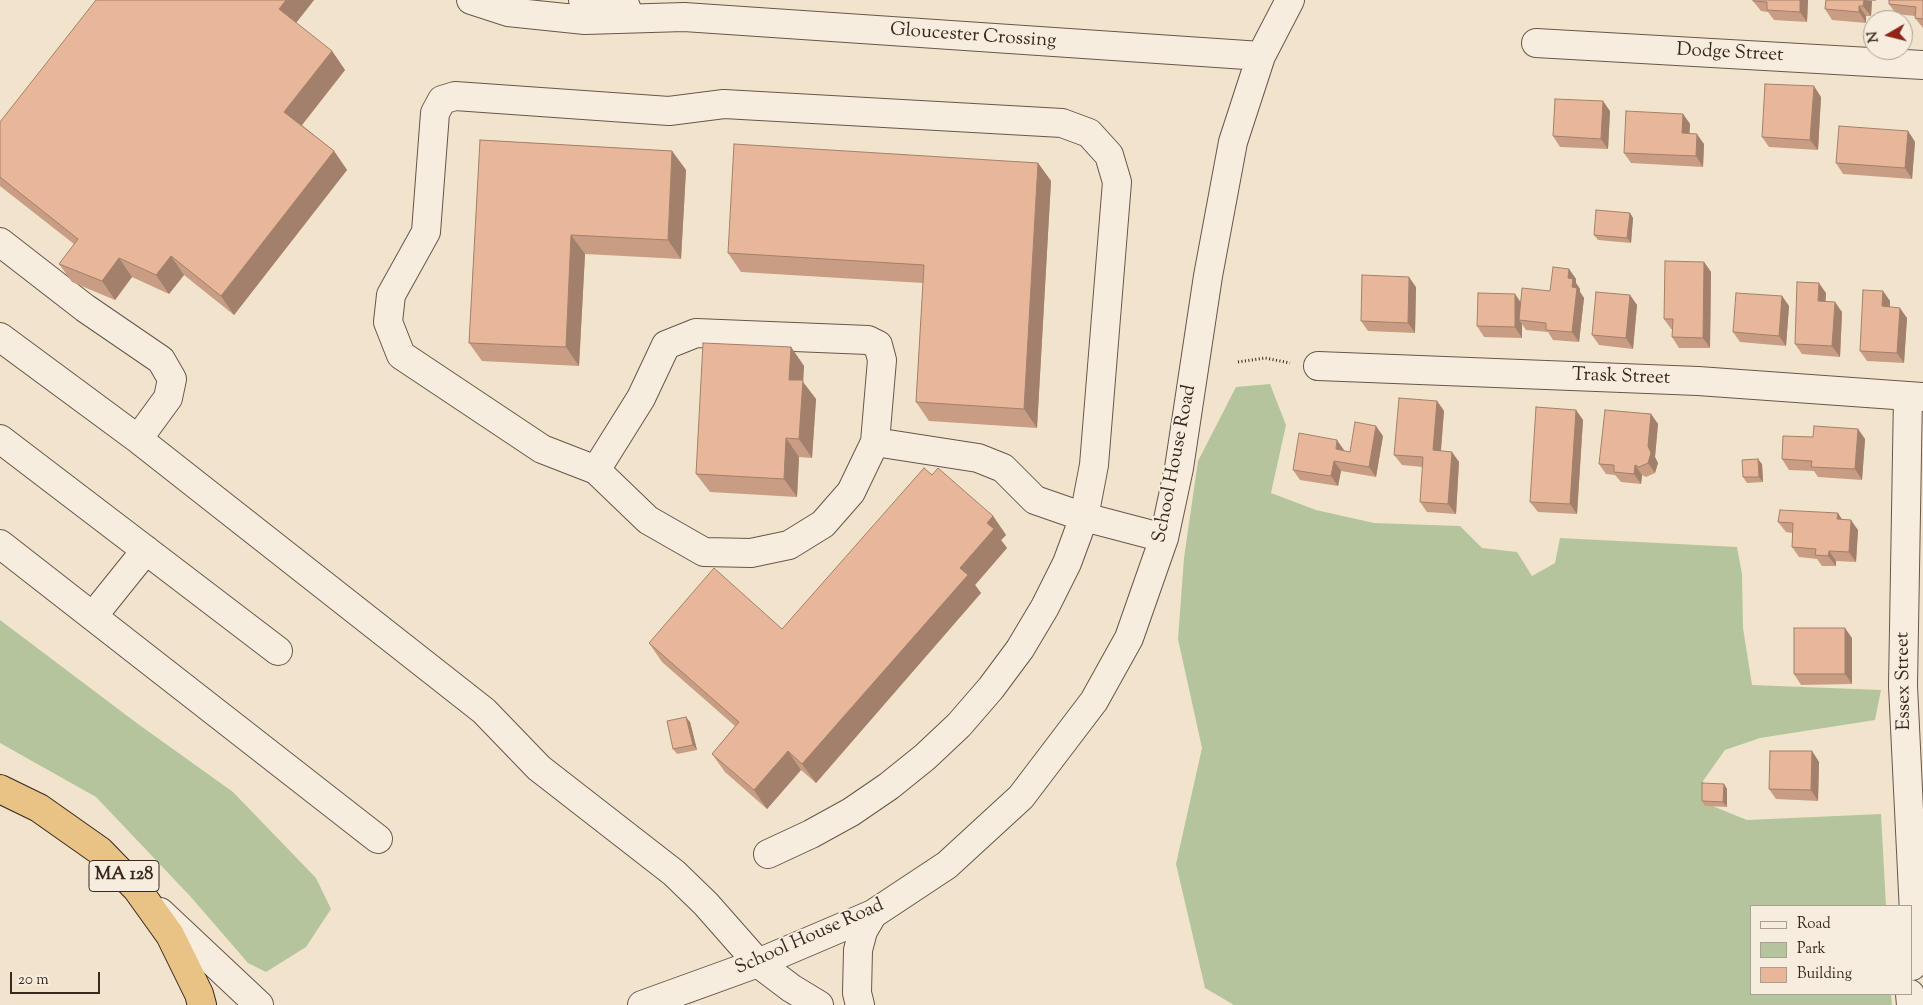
<!DOCTYPE html>
<html>
<head>
<meta charset="utf-8">
<style>
  body { margin:0 }
  #map { position:relative; width:1923px; height:1005px; overflow:hidden; background:#f2e4cc; font-family:"Sorts Mill Goudy",serif }
  canvas { display:block }
  .legend { position:absolute; left:1750px; top:905px; width:162px; height:90px; box-sizing:border-box; background:#f7edde; border:1px solid #ab9e92; margin:0; padding:6px 9px; list-style:none; font-size:15px; color:#392720 }
  .legend li { display:flex; align-items:center; gap:10px; height:25px }
  .legend b { width:25px; border:1px solid #ab9e92 }
  .north { position:absolute; left:1863px; top:10px; width:50px; height:50px; box-sizing:border-box; background:#f7edde; border:1px solid #ab9e92; border-radius:50%; rotate:262deg; font-size:14px; font-weight:700; line-height:20px; text-align:center; color:#392720 }
  .north::after { content:''; display:block; margin:auto; width:18px; height:22px; background:#8f2418; clip-path:polygon(50% 0,100% 100%,50% 72%,0 100%) }
  .scale { position:absolute; left:10px; top:972px; width:90px; height:22px; box-sizing:border-box; border:2px solid #392720; border-top:0; padding-left:6px; font-size:15px; line-height:18px; white-space:nowrap; color:#392720; -webkit-text-stroke:4px #f7edde; paint-order:stroke }
</style>
</head>
<body>
<div id="map">
<canvas width="1923" height="1005"></canvas>
<ul class="legend">
<li><b style="height:6px;background:#f7edde"></b>Road</li>
<li><b style="height:14px;background:#b4c59d"></b>Park</li>
<li><b style="height:14px;background:#e8b799"></b>Building</li>
</ul>
<div class="north">N</div>
<div class="scale">20 m</div>
</div>
<script>
const g = document.querySelector('canvas').getContext('2d');
g.lineJoin = 'round';
function paint(path, color) { g.fillStyle = color; g.fill(path, 'evenodd'); }
const poly = rows => new Path2D(rows.map(r => 'M' + r).join(''));
function strokePath(path, color, width, dash) { g.strokeStyle = color; g.lineWidth = width; g.lineCap = dash ? 'butt' : 'round'; g.setLineDash(dash || []); g.stroke(path); }
function label(font, color, halo, rows, align = 'center') {
  g.font = font + ' "Sorts Mill Goudy",serif'; g.lineWidth = 4; g.setLineDash([]); g.textBaseline = 'middle'; g.strokeStyle = halo; g.fillStyle = color; for (const [text, x, y, turn = 0] of rows) {
    g.save(); g.translate(x, y); g.rotate((+turn || 0) * Math.PI / 180); g.textAlign = isNaN(turn) ? turn : align; if (halo) g.strokeText(text, 0, 0); g.fillText(text, 0, 0); g.restore();
  }
}
const green = poly([
  [1270,384,1286,425,1271,493,1316,510,1374,523,1460,526,1482,548,1517,552,1532,576,1555,563,1560,538,1737,547,1742,574,1743,628,1752,685,1881,690,1875,720,1760,738,1725,750,1703,781,1710,805,1747,820,1881,814,1886,906,1752,906,1752,994,1891,994,1892,1005,1234,1005,1205,988,1176,864,1202,748,1178,639,1184,558,1198,461,1236,387],
  [0,620,138,724,233,792,316,878,331,909,306,947,266,972,248,963,190,896,96,797,0,743]
]);
const path = poly([
  [1238,362,1265,358,1290,363]
]);
const minor = poly([
  [471,0,508,12,585,20,684,17,1261,56],
  [583,0,626,7],
  [1536,43,1923,65],
  [0,242,85,308,161,360,172,379,168,398,138,439],
  [0,337,138,439,484,711,539,768,674,873,706,904,758,963,791,988,819,1005],
  [1318,366,1698,381,1923,397],
  [1908,396,1903,686,1914,913,1912,966],
  [0,439,278,651],
  [875,442,851,492,823,524,789,545,751,553,704,552,648,520,596,470,641,398,666,345,696,333,868,340,878,345,882,360,875,442,978,458,1003,468,1035,500,1084,517,1164,538],
  [596,470,542,449,401,355,388,322,391,295,426,232,435,113,442,100,455,96,669,111,724,104,1062,123,1089,133,1109,155,1117,182,1094,465,1084,517,1067,563,1045,607,1020,649,991,688,959,725,925,757,889,786,851,812,811,834,768,854],
  [0,544,378,839],
  [93,616,146,550],
  [160,912,259,1005],
  [1910,994,1911,1005],
  [642,1005,758,963,873,914,947,865,1021,797,1094,701,1129,638,1164,538,1179,468,1208,276,1233,142,1261,56,1290,0],
  [860,1005,857,993,858,950,863,931,873,914]
]);
const highway = poly([
  [0,789,39,808,100,851,137,889,170,935,199,994,202,1005]
]);
const wall = poly([
  [314,0,296,23,332,51,345,70,302,125,334,151,347,170,234,315,184,275,169,294,132,277,115,300,72,282,59,264,74,244,0,186,0,122],
  [1808,0,1807,22,1774,20,1768,12,1761,11,1753,1],
  [1826,0,1876,0,1876,1,1872,1,1871,16,1866,16,1866,23,1832,20,1825,9],
  [1923,0,1923,28,1915,18,1915,16,1896,14,1889,4],
  [1821,97,1818,150,1769,147,1762,137],
  [1610,111,1608,149,1560,147,1553,136],
  [1683,114,1690,124,1689,133,1704,144,1703,167,1631,163,1624,153],
  [1908,131,1915,142,1912,179,1843,174,1836,163],
  [480,140,672,151,686,170,681,259,585,254,579,366,482,361,469,343],
  [1038,163,1051,181,1037,428,929,421,916,402,923,283,741,272,728,253],
  [1630,213,1633,218,1631,243,1598,240,1594,235],
  [1704,262,1711,272,1710,348,1679,348,1672,337,1672,329,1671,329,1664,319],
  [1569,269,1576,279,1576,283,1580,289,1580,292,1584,298,1579,342,1553,340,1548,332,1526,330,1522,324,1522,338,1484,337,1477,326,1550,291],
  [1416,287,1415,333,1368,331,1361,321],
  [1883,291,1890,301,1890,307,1907,318,1904,363,1867,361,1860,351],
  [1826,293,1825,301,1842,312,1840,357,1802,354,1795,344],
  [1630,295,1637,305,1633,349,1599,345,1592,335],
  [1782,296,1789,306,1786,346,1740,342,1733,332],
  [791,347,804,366,803,382,816,399,812,458,799,457,797,497,710,492,696,474],
  [1437,401,1444,411,1441,451,1452,452,1459,462,1456,514,1427,512,1420,502,1423,467,1402,465,1394,455],
  [1576,410,1583,420,1577,514,1538,512,1530,502],
  [1651,414,1658,424,1655,457,1658,463,1655,473,1646,477,1642,475,1641,484,1621,482,1615,475,1606,474,1599,464],
  [1858,429,1865,439,1862,480,1818,477,1814,471,1789,470,1782,459,1813,437],
  [1383,436,1376,477,1341,471,1338,486,1300,480,1293,470,1344,450,1344,451,1350,452],
  [1762,464,1763,482,1747,483,1743,477],
  [932,475,993,516,1006,535,1001,540,1007,548,975,585,981,593,816,783,801,770,767,809,725,772,712,754,735,726,662,662,649,643,782,629],
  [1842,519,1858,530,1856,562,1836,561,1836,566,1822,566,1817,559,1799,557,1792,547,1792,533,1786,532,1778,522],
  [1852,638,1852,684,1801,685,1794,674],
  [690,722,697,750,677,754,673,749],
  [1812,751,1819,762,1818,801,1776,799,1769,789],
  [1724,784,1727,789,1727,807,1705,806,1702,801]
]);
const shadedWall = poly([
  [286,0,314,0,292,28,279,9],
  [1800,0,1808,0,1807,22,1800,12],
  [1864,0,1872,1,1871,16,1863,6],
  [1859,6,1866,16,1866,23,1859,12],
  [332,51,345,70,298,130,284,112],
  [1814,86,1821,97,1818,150,1810,140],
  [1603,101,1610,111,1608,149,1601,139],
  [1683,114,1690,124,1689,143,1682,133],
  [1908,131,1915,142,1912,179,1905,168],
  [1697,134,1704,144,1703,167,1696,156],
  [334,151,347,170,234,315,221,296],
  [672,151,686,170,681,259,668,240],
  [1038,163,1051,181,1037,428,1024,409],
  [1630,213,1633,218,1631,243,1627,238],
  [571,235,585,254,579,366,566,347],
  [171,256,184,275,169,294,156,275],
  [119,258,132,277,115,300,102,281],
  [1704,262,1711,272,1710,348,1703,338],
  [1569,269,1576,279,1576,283,1580,289,1580,292,1584,298,1579,342,1572,332,1572,287,1568,278],
  [1409,277,1416,287,1415,333,1408,323],
  [1819,283,1826,293,1825,311,1818,301],
  [1883,291,1890,301,1889,317,1882,306],
  [1515,294,1522,304,1519,320,1522,324,1522,338,1515,327],
  [1630,295,1637,305,1633,349,1626,338],
  [1782,296,1789,306,1786,346,1779,336],
  [1835,302,1842,312,1840,357,1832,346],
  [1900,308,1907,318,1904,363,1897,353],
  [791,347,804,366,803,382,816,399,812,458,799,439,789,380],
  [1437,401,1444,411,1440,460,1433,450],
  [1576,410,1583,420,1577,514,1570,504],
  [1651,414,1658,424,1655,457,1658,463,1655,473,1648,463,1648,446],
  [1376,426,1383,436,1376,477,1369,467],
  [1858,429,1865,439,1862,480,1855,469],
  [786,438,799,457,797,497,784,479],
  [1337,440,1344,450,1343,459,1336,449],
  [1452,452,1459,462,1456,514,1448,504],
  [1758,459,1762,464,1763,482,1759,477],
  [1334,461,1341,471,1338,486,1331,476],
  [1635,465,1642,475,1641,484,1634,474],
  [1838,513,1845,524,1837,519],
  [993,516,1006,535,1001,540,1007,548,975,585,981,593,816,783,802,764,960,568,987,523],
  [1851,520,1858,530,1856,562,1849,552],
  [1829,551,1836,561,1836,566,1828,556],
  [1845,628,1852,638,1852,684,1845,674],
  [686,717,690,722,697,750,693,745],
  [788,751,801,770,767,809,754,790],
  [1812,751,1819,762,1818,801,1811,790],
  [1724,784,1727,789,1727,807,1723,802]
]);
const building = poly([
  [96,0,286,0,279,9,332,51,284,112,334,151,221,296,171,256,156,275,119,258,102,281,59,264,78,239,0,177,0,122,96,0],
  [1753,0,1800,0,1800,12,1767,10,1767,2,1753,1,1753,0],
  [1826,0,1864,0,1863,6,1859,6,1859,12,1825,9,1826,0],
  [1889,0,1923,0,1923,19,1915,18,1916,7,1889,4,1889,0],
  [1765,84,1814,86,1810,140,1762,137,1765,84],
  [1555,99,1603,101,1601,139,1553,136,1555,99],
  [1626,111,1683,114,1682,133,1697,134,1696,156,1624,153,1626,111],
  [1839,126,1908,131,1905,168,1836,163,1839,126],
  [480,140,672,151,668,240,571,235,566,347,469,343,480,140],
  [734,144,1038,163,1024,409,916,402,924,265,728,253,734,144],
  [1596,210,1630,213,1627,238,1594,235,1596,210],
  [1665,261,1704,262,1703,338,1672,337,1673,319,1664,319,1665,261],
  [1553,267,1569,269,1568,278,1573,279,1572,287,1577,288,1572,332,1546,330,1546,323,1519,320,1522,288,1550,291,1553,267],
  [1362,275,1409,277,1408,323,1361,321,1362,275],
  [1797,282,1819,283,1818,301,1835,302,1832,346,1795,344,1797,282],
  [1863,290,1883,291,1882,306,1900,308,1897,353,1860,351,1863,290],
  [1596,292,1630,295,1626,338,1592,335,1596,292],
  [1478,293,1515,294,1515,327,1477,326,1478,293],
  [1736,293,1782,296,1779,336,1733,332,1736,293],
  [703,343,791,347,789,380,803,380,799,439,786,438,784,479,696,474,703,343],
  [1399,398,1437,401,1433,450,1452,452,1448,504,1420,502,1423,457,1394,455,1399,398],
  [1536,407,1576,410,1570,504,1530,502,1536,407],
  [1605,410,1651,414,1648,446,1651,453,1648,463,1639,467,1635,465,1634,474,1614,472,1614,465,1599,464,1605,410],
  [1355,422,1376,426,1369,467,1334,461,1331,476,1293,470,1299,433,1337,440,1336,449,1350,452,1355,422],
  [1814,426,1858,429,1855,469,1811,467,1812,461,1782,459,1783,436,1813,437,1814,426],
  [1758,459,1759,477,1743,477,1742,460,1758,459],
  [924,468,932,475,938,468,993,516,987,523,994,529,960,568,968,575,802,764,788,751,754,790,712,754,739,722,649,643,714,568,782,629,924,468],
  [1780,510,1838,513,1837,519,1851,520,1849,552,1829,551,1828,556,1815,555,1816,549,1792,547,1793,523,1778,522,1780,510],
  [1794,628,1845,628,1845,674,1794,674,1794,628],
  [686,717,693,745,673,749,667,721,686,717],
  [1770,751,1812,751,1811,790,1769,789,1770,751],
  [1702,783,1724,784,1723,802,1702,801,1702,783]
]);
const shields = [
  [124,876,70]
];
const shieldNames = [
  ["MA 128",124,876]
];
const streetNames = [
  ["Gloucester Crossing",973,37,4],
  ["Dodge Street",1730,54,3],
  ["Trask Street",1621,378,2],
  ["School House Road",1176,464,-79],
  ["Essex Street",1905,681,-91],
  ["School House Road",810,938,-24]
];
paint(green, '#b4c59d');
strokePath(minor, '#67564b', 30);
strokePath(highway, '#392720', 30);
strokePath(path, '#392720', 3, [1, 2.5]);
strokePath(minor, '#f7edde', 28);
strokePath(highway, '#e9c286', 28);
paint(wall, '#c89d84');
paint(shadedWall, '#a2806b');
paint(building, '#e8b799');
strokePath(building, '#a2806b', 1);
for (const [x, y, w] of shields) { const box = new Path2D(); box.roundRect(x - w / 2, y - 15.5, w, 31, 4); g.fillStyle = '#f7edde'; g.fill(box); strokePath(box, '#392720', 1); }
label('bold 18px', '#392720', null, shieldNames);
label('19px', '#392720', '#f7edde', streetNames);
</script>
</body>
</html>
